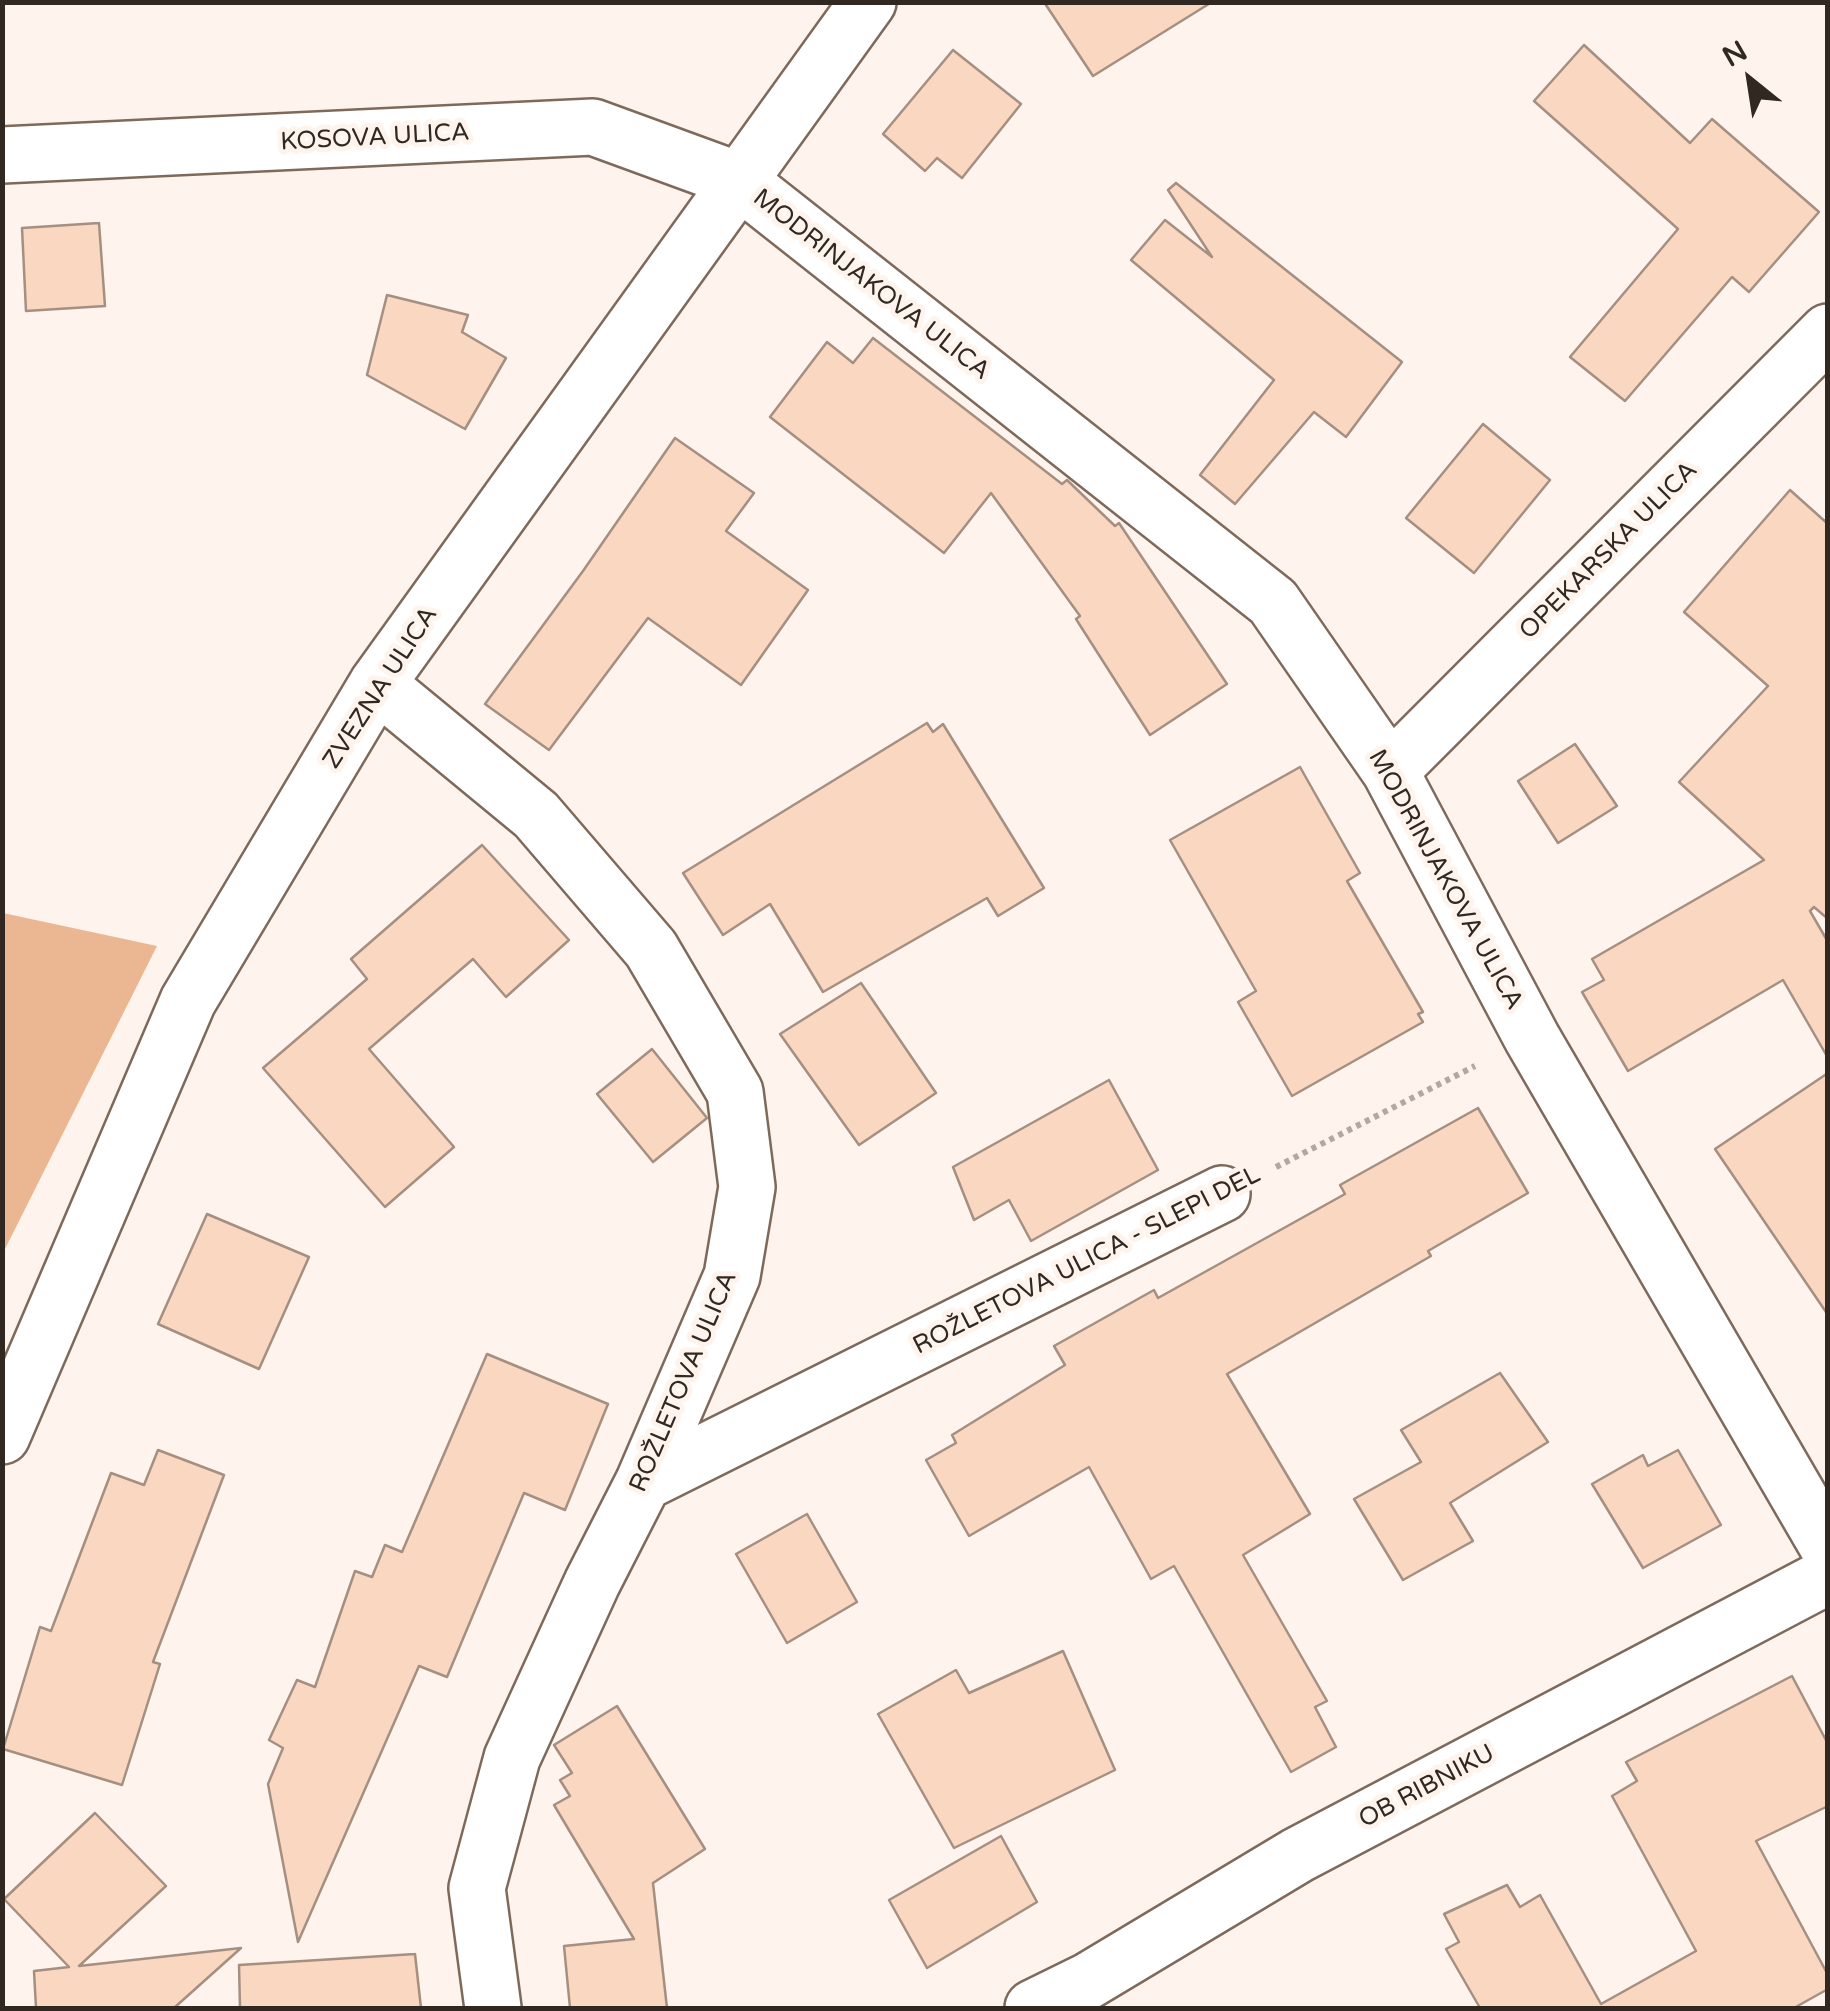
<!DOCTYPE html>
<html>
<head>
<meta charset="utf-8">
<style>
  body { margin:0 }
  #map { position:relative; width:1830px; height:2011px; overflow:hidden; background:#fef4ed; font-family:"Varela Round",sans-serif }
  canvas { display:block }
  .frame { position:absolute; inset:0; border:5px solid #312822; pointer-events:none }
  .north { position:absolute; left:1700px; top:30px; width:100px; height:100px; -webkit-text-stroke:8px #fef4ed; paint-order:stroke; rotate:330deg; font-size:28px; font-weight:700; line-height:40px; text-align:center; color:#312822 }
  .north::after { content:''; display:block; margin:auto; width:35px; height:45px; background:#312822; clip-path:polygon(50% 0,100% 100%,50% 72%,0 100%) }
</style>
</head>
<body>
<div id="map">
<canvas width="1830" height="2011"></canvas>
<div class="frame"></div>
<div class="north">N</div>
</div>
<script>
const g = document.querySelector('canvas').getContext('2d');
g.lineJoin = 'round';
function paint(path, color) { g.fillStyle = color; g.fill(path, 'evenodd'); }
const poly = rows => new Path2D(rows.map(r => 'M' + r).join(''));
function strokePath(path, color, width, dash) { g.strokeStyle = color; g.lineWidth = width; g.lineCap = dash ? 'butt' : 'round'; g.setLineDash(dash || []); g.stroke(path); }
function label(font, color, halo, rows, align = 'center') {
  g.font = font + ' "Varela Round",sans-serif'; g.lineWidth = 10; g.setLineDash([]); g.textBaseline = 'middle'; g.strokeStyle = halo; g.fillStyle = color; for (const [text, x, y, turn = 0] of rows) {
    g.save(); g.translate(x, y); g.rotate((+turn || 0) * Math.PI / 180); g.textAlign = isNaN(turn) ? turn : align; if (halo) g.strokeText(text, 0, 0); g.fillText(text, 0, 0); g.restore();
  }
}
const green = poly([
  [3,913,157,946,3,1253,2,914]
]);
const building = poly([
  [1044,2,1212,2,1093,76,1044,2],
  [1584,45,1690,143,1712,119,1819,212,1749,292,1732,277,1625,401,1570,357,1678,229,1534,101,1584,45],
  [953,50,1021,104,962,178,937,158,925,171,883,134,953,50],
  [1176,183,1402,362,1346,437,1314,412,1235,504,1200,475,1274,380,1131,260,1165,220,1212,257,1168,190,1176,183],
  [99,223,105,306,26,311,22,228,99,223],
  [387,295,468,315,462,332,506,358,465,429,367,375,387,295],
  [873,338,1062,484,1067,480,1115,526,1119,523,1227,684,1150,735,1076,619,1080,616,991,493,944,553,770,417,827,342,853,363,873,338],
  [1483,424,1550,480,1474,573,1406,518,1483,424],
  [675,438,754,493,726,531,808,590,741,685,648,618,549,750,485,704,583,571,675,438],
  [1790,490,1828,524,1828,919,1814,907,1810,911,1828,942,1828,1058,1783,980,1628,1071,1582,992,1604,980,1592,959,1764,860,1679,782,1768,686,1684,612,1790,490],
  [927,723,933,732,943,724,1044,888,998,916,987,898,823,992,770,904,723,935,683,873,927,723],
  [1575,744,1617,806,1558,843,1518,781,1575,744],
  [1300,767,1360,873,1347,881,1423,1012,1418,1014,1423,1022,1292,1096,1238,1002,1256,991,1170,840,1300,767],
  [482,845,569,940,506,997,473,959,369,1049,454,1147,385,1207,263,1068,367,979,351,959,482,845],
  [861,983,936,1093,859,1145,780,1034,861,983],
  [652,1049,707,1118,653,1162,597,1094,652,1049],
  [1828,1073,1828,1315,1715,1149,1828,1073],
  [1109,1080,1158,1170,1031,1241,1009,1200,974,1220,953,1167,1109,1080],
  [1478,1108,1528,1193,1428,1251,1431,1256,1227,1374,1310,1514,1243,1555,1327,1701,1315,1707,1336,1747,1291,1772,1174,1566,1151,1579,1089,1467,969,1536,926,1460,956,1443,952,1435,1065,1365,1054,1346,1154,1290,1158,1298,1345,1194,1340,1185,1478,1108],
  [207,1214,309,1257,259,1369,158,1324,207,1214],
  [487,1354,608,1404,565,1510,524,1493,447,1677,419,1666,298,1942,268,1784,283,1748,269,1740,297,1680,315,1687,355,1571,372,1577,385,1545,402,1552,487,1354],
  [1500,1373,1548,1442,1450,1503,1473,1541,1403,1580,1354,1499,1421,1462,1401,1430,1500,1373],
  [158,1450,224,1475,153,1662,160,1664,122,1785,3,1749,40,1627,51,1631,111,1473,144,1485,158,1450],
  [1678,1450,1721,1525,1643,1568,1592,1484,1643,1455,1648,1466,1678,1450],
  [807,1514,857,1602,787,1643,736,1554,807,1514],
  [1063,1651,1115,1770,954,1848,878,1714,956,1670,969,1693,1063,1651],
  [1792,1676,1828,1744,1828,1806,1756,1841,1828,1975,1828,1989,1794,2008,1480,2008,1446,1949,1459,1942,1444,1914,1507,1885,1520,1907,1540,1895,1601,2004,1696,1951,1612,1796,1637,1781,1626,1762,1792,1676],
  [617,1706,705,1849,653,1883,667,2008,570,2008,564,1946,634,1939,554,1805,570,1796,560,1780,572,1773,554,1745,617,1706],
  [95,1813,166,1886,79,1966,241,1948,174,2008,36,2008,34,1971,69,1967,4,1899,95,1813],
  [1001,1836,1037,1902,927,1968,889,1900,1001,1836],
  [415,1954,421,2008,240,2008,239,1965,415,1954]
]);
const path = poly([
  [1276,1167,1475,1066]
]);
const street = poly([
  [2,155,593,127,738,180,1273,602,1390,771,1532,1038,1828,1547],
  [377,684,536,815,651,949,735,1092,747,1187,732,1276,643,1483,592,1583,512,1758,477,1888,493,2008],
  [1390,771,1828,332],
  [2,1436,188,1001,377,684,868,2],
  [643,1483,1222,1194],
  [1033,2008,1088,1981,1298,1855,1828,1576]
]);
const streetNames = [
  ["KOSOVA ULICA",375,138,-3],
  ["MODRINJAKOVA ULICA",871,285,38],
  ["OPEKARSKA ULICA",1609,551,-45],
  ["ZVEZNA ULICA",381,688,-57],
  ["MODRINJAKOVA ULICA",1445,880,61],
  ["ROŽLETOVA ULICA - SLEPI DEL",1087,1261,-27],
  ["ROŽLETOVA ULICA",684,1382,-67],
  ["OB RIBNIKU",1427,1787,-28]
];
paint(green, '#ebb793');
paint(building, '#f9d7c0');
strokePath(building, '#a58f80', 2.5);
strokePath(street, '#7e695b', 60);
strokePath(path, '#b2a8a2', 6, [5, 5]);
strokePath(street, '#fff', 55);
label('25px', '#312822', '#fef4ed', streetNames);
</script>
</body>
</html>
